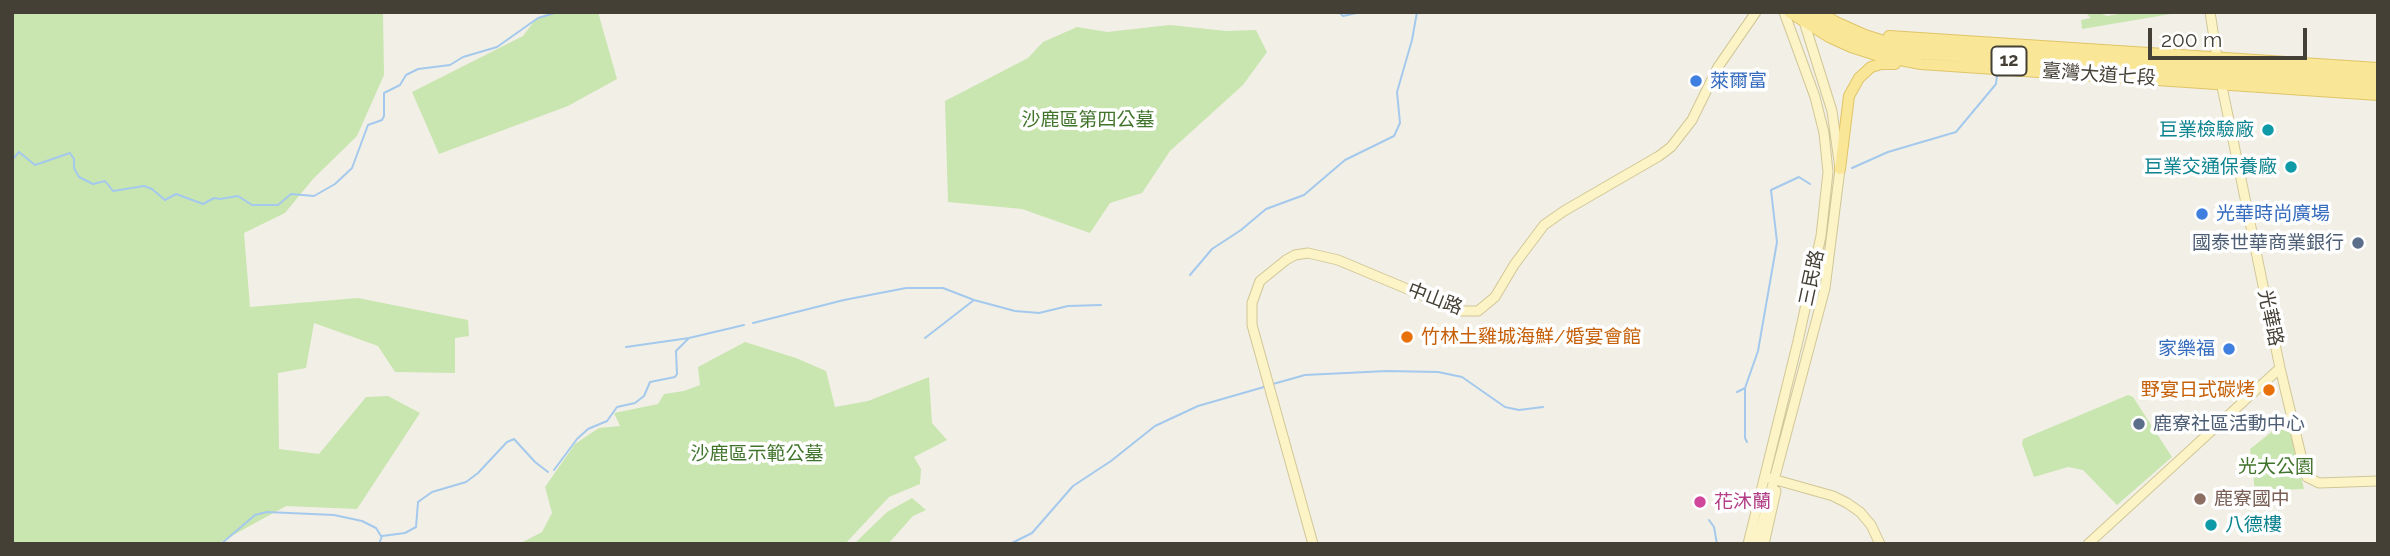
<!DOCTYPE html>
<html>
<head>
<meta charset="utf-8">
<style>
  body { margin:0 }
  #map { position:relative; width:2390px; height:556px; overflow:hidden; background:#f2f0e6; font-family:Raleway,sans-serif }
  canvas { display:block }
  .frame { position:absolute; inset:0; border:14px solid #454036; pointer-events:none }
  .scale { position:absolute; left:2148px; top:28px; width:159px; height:32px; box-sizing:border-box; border:4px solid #454036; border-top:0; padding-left:9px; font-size:21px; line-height:24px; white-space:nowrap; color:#454036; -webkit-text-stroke:5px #fff; paint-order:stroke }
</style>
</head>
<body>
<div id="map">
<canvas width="2390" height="556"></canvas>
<div class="frame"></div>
<div class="scale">200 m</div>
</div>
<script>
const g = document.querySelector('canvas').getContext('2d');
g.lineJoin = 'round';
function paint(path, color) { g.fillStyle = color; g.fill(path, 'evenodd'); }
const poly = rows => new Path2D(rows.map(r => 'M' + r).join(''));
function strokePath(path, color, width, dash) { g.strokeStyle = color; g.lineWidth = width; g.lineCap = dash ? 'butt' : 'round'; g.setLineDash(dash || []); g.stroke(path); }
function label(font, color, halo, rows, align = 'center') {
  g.font = font + ' Raleway,"Noto Sans TC",sans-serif'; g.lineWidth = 7; g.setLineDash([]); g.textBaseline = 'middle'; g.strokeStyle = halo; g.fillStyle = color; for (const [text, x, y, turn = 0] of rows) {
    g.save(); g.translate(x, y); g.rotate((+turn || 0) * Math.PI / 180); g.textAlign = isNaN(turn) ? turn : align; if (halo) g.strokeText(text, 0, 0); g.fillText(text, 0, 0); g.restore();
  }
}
const green = poly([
  [12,12,383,12,384,75,357,136,313,179,285,213,244,233,250,307,358,298,468,320,469,336,455,338,455,373,395,372,378,346,314,323,306,368,278,373,279,449,319,454,366,397,388,396,420,413,357,509,286,506,217,544,12,544],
  [551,12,598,12,617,79,568,106,439,154,412,92,523,36,535,20],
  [2085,12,2097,12,2107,16,2129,12,2171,14,2082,29,2081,20,2091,18],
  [1170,25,1226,31,1256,30,1267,52,1243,85,1170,151,1142,193,1110,203,1090,233,1022,209,948,202,945,101,1028,58,1043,42,1077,27,1107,32],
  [745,342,796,358,826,371,835,407,868,401,929,377,932,423,947,440,914,457,921,469,920,484,889,497,845,544,519,544,542,532,552,513,545,487,575,444,599,428,620,426,614,413,658,404,664,394,684,391,700,385,698,367],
  [2128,395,2133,397,2172,457,2117,505,2083,470,2068,467,2034,477,2022,444,2023,439],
  [2288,419,2304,489,2255,491,2250,449],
  [912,498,926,510,913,516,888,544,854,544,887,512]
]);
const stream = poly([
  [1339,12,1343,16,1361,12],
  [12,160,19,152,35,165,70,153,74,159,74,168,79,177,93,184,105,181,113,191,144,186,152,189,165,200,176,194,203,204,214,198,220,199,238,196,252,205,278,205,291,194,314,196,335,184,352,168,368,125,382,120,384,116,384,93,400,85,406,75,418,69,450,65,463,57,497,47,538,18,558,12],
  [1852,168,1888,152,1956,132,1996,84,1997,75],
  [1190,275,1212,249,1241,230,1266,209,1304,195,1345,160,1394,136,1400,123,1397,92,1412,40,1417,12],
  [753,323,844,300,906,288,943,288,974,300,1015,311,1039,313,1068,306,1101,305],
  [925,338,974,300],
  [626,347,689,338,744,325],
  [1273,384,1305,375,1387,371,1438,372,1462,377,1505,407,1519,410,1543,407],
  [1745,388,1745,438,1747,442],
  [1737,392,1745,388,1758,351,1777,242,1771,190,1799,177,1810,184],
  [554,470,577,439,588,429,607,421,617,407,635,403,644,396,650,382,675,377,677,374,676,351,689,338],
  [1709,520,1714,527,1717,544],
  [221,544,255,515,267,512,334,515,362,521,376,528,381,536],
  [379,544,382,536,405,533,416,527,418,502,432,492,466,482,478,473,507,442,514,439,535,462,548,472],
  [1010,544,1032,533,1073,486,1111,461,1155,426,1198,406,1264,387],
  [1611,544,1612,544]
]);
const secondary = poly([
  [2210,12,2218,64],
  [2220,77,2280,368,2305,472,2307,477,2319,483,2378,481],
  [1769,478,1833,496,1847,503,1860,512,1871,525,1880,544],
  [1313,544,1252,325,1252,303,1260,281,1286,260,1295,255,1308,253,1338,260,1460,311,1478,311,1495,297,1514,265,1544,225,1564,211,1659,156,1671,147,1692,120,1718,67,1756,12],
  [1748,544,1798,341,1821,236,1828,172,1824,133,1815,97,1784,12],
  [1757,544,1825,288,1840,169,1832,111,1801,12],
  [1764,544,1776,491],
  [2088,544,2280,368]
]);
const primary = poly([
  [1789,12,1829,37,1851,47,1879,56,1921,64,2378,95],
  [1806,12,1831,30,1849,38,1896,52,2378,86],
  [1820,12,1836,22,1865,35,1884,41,1917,46,2378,77],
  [1889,36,2378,68],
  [1840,169,1849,96,1859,78,1871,67,1881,64,1895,64]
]);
const markers = [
  [1696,81,7,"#3f7fe0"],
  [2268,130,7,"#0f9aa8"],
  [2291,167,7,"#0f9aa8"],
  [2202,214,7,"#3f7fe0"],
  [2358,243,7,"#5c6f8a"],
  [1407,337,7,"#e8710a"],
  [2229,349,7,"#3f7fe0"],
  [2269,390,7,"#e8710a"],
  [2139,424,7,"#5c6f8a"],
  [2200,499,7,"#8d6e63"],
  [1700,502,7,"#d1479c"],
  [2211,525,7,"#0f9aa8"]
];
const shields = [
  [2009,61,35]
];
const shieldNames = [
  ["12",2009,61]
];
const streetNames = [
  ["臺灣大道七段",2099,75,4],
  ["三民路",1812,278,-78],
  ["中山路",1435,299,21],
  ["光華路",2270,318,78]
];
const shopNames = [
  ["萊爾富",1710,81],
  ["光華時尚廣場",2216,214],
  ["家樂福",2215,349,"right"]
];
const parkNames = [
  ["沙鹿區第四公墓",1088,120],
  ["沙鹿區示範公墓",757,454],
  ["光大公園",2276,467]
];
const cultureNames = [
  ["巨業檢驗廠",2254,130],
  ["巨業交通保養廠",2277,167],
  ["八德樓",2225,525,"left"]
];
const serviceNames = [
  ["國泰世華商業銀行",2344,243],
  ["鹿寮社區活動中心",2153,424,"left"]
];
const foodNames = [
  ["竹林土雞城海鮮/婚宴會館",1421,337],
  ["野宴日式碳烤",2255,390,"right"]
];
const educationNames = [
  ["鹿寮國中",2214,499]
];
const hotelNames = [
  ["花沐蘭",1714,502]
];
paint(green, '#c9e5b0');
strokePath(stream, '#a4c9ed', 2);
strokePath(secondary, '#d1c698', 11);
strokePath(primary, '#dfc568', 12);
strokePath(secondary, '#fcf4c6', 9);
strokePath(primary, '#fae697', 10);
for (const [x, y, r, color] of markers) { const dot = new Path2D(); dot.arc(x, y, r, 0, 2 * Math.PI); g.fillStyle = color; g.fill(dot); strokePath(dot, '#fff', 2.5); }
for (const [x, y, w] of shields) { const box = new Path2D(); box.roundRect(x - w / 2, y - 14.5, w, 29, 5); g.fillStyle = '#fff'; g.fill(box); strokePath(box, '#454036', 2); }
label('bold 18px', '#454036', null, shieldNames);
label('19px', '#454036', '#fff', streetNames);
label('19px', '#366cbe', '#fff', shopNames, 'left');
label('19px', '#41742b', '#fff', parkNames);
label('19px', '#0d838f', '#fff', cultureNames, 'right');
label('19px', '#4e5e75', '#fff', serviceNames, 'right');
label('19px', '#c56008', '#fff', foodNames, 'left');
label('19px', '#785e54', '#fff', educationNames, 'left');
label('19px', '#b23c85', '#fff', hotelNames, 'left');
</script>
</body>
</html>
